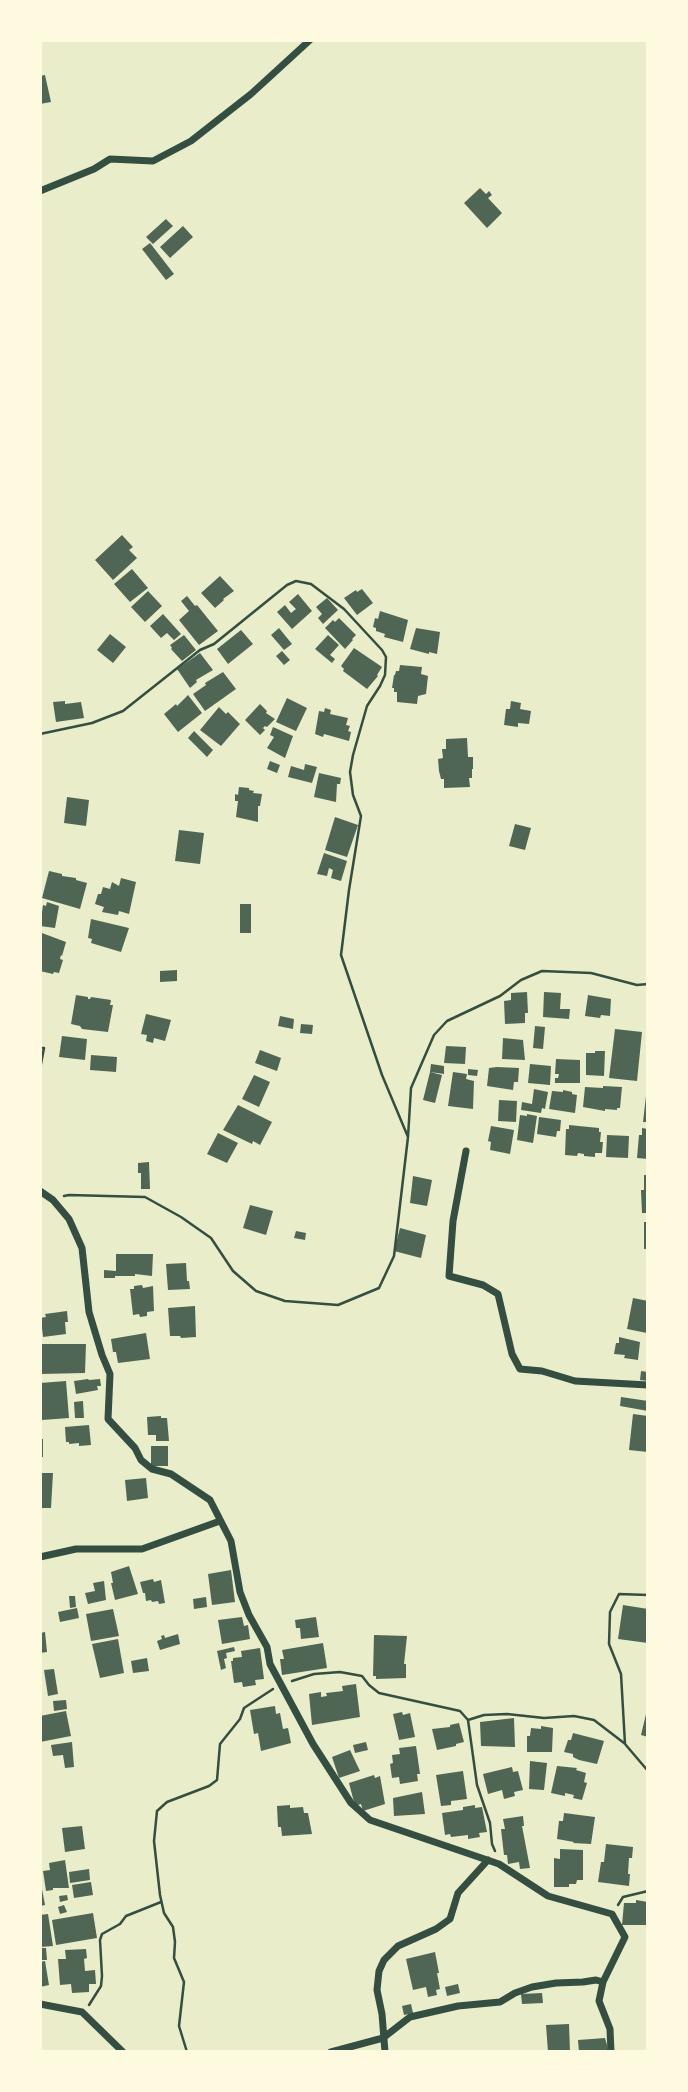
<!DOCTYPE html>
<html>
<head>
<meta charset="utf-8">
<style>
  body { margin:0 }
  #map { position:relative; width:688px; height:2092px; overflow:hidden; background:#e9edc9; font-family:"Golos Text",sans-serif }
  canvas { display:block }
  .frame { position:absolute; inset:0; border:42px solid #fefae0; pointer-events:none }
</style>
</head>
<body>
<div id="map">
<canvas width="688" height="2092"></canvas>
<div class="frame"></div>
</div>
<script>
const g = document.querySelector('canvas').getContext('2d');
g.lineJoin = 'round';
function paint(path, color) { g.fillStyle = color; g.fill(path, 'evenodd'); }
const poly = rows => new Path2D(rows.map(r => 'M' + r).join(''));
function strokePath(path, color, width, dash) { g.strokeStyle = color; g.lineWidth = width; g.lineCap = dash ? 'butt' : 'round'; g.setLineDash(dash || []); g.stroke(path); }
const building = poly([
  [45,75,51,102,40,104,40,76],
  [480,188,486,194,489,191,492,195,488,198,502,213,487,228,464,203],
  [166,219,173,226,153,244,146,237],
  [183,226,193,237,170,258,160,247],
  [150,243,174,274,166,280,142,249],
  [122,535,133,547,129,550,137,558,113,580,95,560],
  [132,569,148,588,130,602,114,584],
  [220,576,234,591,223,599,224,600,215,608,201,593],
  [362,589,373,603,357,615,344,598,356,590,357,592],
  [148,591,162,606,145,622,131,607],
  [298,594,312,611,292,629,277,612,285,605,291,613,296,609,289,602],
  [187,596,195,606,197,605,218,631,199,645,179,620,189,611,181,601],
  [327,598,338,610,323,624,318,618,322,614,316,607],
  [380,611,408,620,403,642,384,637,385,634,376,631,376,628,373,627,375,618,378,619],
  [163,614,181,634,174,640,167,633,161,638,150,626],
  [339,618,356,635,352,639,353,640,345,649,325,628,333,620,335,622],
  [279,628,292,644,284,650,271,635],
  [416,628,440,632,437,654,429,652,429,654,410,649],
  [241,630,253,644,228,664,217,649],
  [110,634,126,647,113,663,97,650],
  [184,635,196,650,182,661,171,649,172,648,170,645],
  [328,635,339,645,330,655,335,659,332,663,315,649],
  [354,648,382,667,377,675,378,676,367,689,343,671,344,669,341,666],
  [282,651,290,660,284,665,276,656],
  [200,653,213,670,196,680,197,682,190,688,177,669],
  [400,665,422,667,421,674,428,676,426,694,418,696,417,704,397,702,397,692,394,692,394,688,392,688,394,675,395,675,396,671,399,671],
  [223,672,236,689,205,711,193,694,206,685,205,683],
  [188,695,202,713,178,732,164,714,176,704,177,706],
  [287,698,307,708,296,731,276,722],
  [65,701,65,704,81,702,84,718,56,722,53,702],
  [511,701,521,703,520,709,531,711,529,724,518,723,518,727,504,725,506,709,510,709],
  [260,704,267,711,266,713,275,719,267,727,265,726,263,728,265,730,260,735,245,720],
  [219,707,226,714,228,712,240,724,221,746,200,730],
  [325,708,331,710,330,714,348,718,346,725,350,726,348,731,351,732,349,741,324,734,323,737,315,734,319,711,324,712],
  [273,727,293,736,285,758,267,748,274,737,270,735],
  [194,731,213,750,207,757,188,738],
  [467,738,468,757,473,757,473,769,472,769,472,778,469,778,470,787,444,788,444,779,441,779,439,771,438,759,443,758,442,749,446,749,446,739],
  [270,761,280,765,277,773,267,769],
  [305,764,317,767,312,783,288,777,291,766,304,770],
  [319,773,341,778,340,784,337,784,336,802,314,797],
  [239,787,249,788,249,790,254,791,253,793,262,794,260,806,258,806,258,822,236,817,238,801,235,801,235,794,238,795],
  [67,797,89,800,86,826,64,823],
  [335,817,358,825,347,857,325,850],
  [515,824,531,828,525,850,509,846],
  [179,830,204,833,200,864,175,861],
  [324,853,347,861,341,881,331,878,333,870,329,868,327,876,317,874],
  [49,871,62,874,62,876,76,878,76,880,87,883,80,909,42,898],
  [121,878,136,882,129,914,119,911,118,915,102,912,104,907,95,904,98,894,101,894,103,887,110,889,112,882,119,886],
  [47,902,59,906,55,928,40,926,43,905,46,906],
  [240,904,251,904,251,933,240,933],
  [91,919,129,928,121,952,91,943,92,939,88,938],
  [42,933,66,942,62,956,61,955,60,959,63,960,59,973,54,972,53,974,40,971,40,939],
  [177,970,177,981,160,982,160,971],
  [527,992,528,1013,525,1013,525,1023,505,1024,504,1001,511,1000,511,993],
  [544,992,561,993,560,1009,570,1009,569,1019,543,1017],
  [76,995,88,997,88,999,90,999,91,997,111,1000,110,1005,113,1005,108,1032,82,1029,80,1026,71,1024],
  [588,995,611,999,610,1016,601,1015,600,1018,585,1016],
  [146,1014,171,1020,165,1041,154,1038,153,1043,146,1041,147,1035,141,1034],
  [280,1016,294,1019,293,1029,278,1026],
  [301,1024,313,1025,312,1034,300,1033],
  [535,1026,545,1027,543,1049,533,1048],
  [615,1029,642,1032,637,1081,609,1078],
  [62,1036,87,1039,85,1060,59,1057],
  [503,1038,523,1040,525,1060,502,1059],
  [446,1046,466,1047,465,1064,444,1063],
  [260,1050,281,1058,277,1071,255,1063],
  [595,1051,605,1051,604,1076,586,1075,586,1053,595,1053],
  [91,1055,117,1057,116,1072,90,1070],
  [556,1059,580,1060,580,1083,555,1083,555,1078,558,1078,559,1074,555,1074],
  [431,1064,444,1066,444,1074,430,1072],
  [530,1064,551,1066,550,1085,528,1083],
  [497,1067,519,1068,518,1082,514,1082,513,1090,487,1086,489,1068],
  [468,1069,478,1070,477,1076,468,1075],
  [430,1072,442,1075,435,1103,423,1100],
  [453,1072,467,1074,466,1079,474,1081,473,1109,448,1106],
  [254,1075,270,1082,259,1107,242,1099],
  [603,1086,622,1087,620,1108,617,1108,617,1110,605,1109,605,1111,583,1107,585,1087,603,1088],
  [534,1089,548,1092,545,1109,542,1108,541,1113,521,1110,522,1102,532,1104],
  [563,1090,572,1092,572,1094,577,1095,575,1113,549,1109,552,1091,563,1092],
  [646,1096,648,1096,648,1122,643,1122],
  [499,1100,517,1101,516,1122,498,1121],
  [238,1105,272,1122,260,1145,253,1141,252,1144,223,1130],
  [527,1114,537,1116,533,1143,517,1140,520,1115,527,1116],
  [539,1117,561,1120,560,1131,557,1131,556,1137,537,1134],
  [569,1125,599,1128,599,1132,601,1132,600,1142,603,1142,602,1153,595,1153,595,1157,584,1156,584,1154,578,1153,577,1156,565,1155,566,1129,569,1129],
  [491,1126,514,1130,510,1154,490,1150,491,1142,488,1141],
  [642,1128,648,1129,648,1159,637,1158,639,1135,642,1135],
  [218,1133,238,1143,227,1163,207,1154],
  [607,1135,629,1136,628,1158,606,1157],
  [149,1162,150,1189,141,1189,141,1173,138,1173,138,1163],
  [644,1175,648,1175,648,1213,642,1213,641,1190,644,1190],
  [413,1176,432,1180,427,1206,410,1203],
  [250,1205,273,1211,266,1235,243,1228],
  [644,1222,648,1222,648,1249,644,1249],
  [400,1228,426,1235,421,1258,394,1251],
  [296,1231,306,1233,305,1240,294,1238],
  [116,1254,153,1254,152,1276,135,1274,135,1276,115,1276,115,1278,104,1278,104,1270,116,1271],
  [186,1263,187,1281,189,1281,190,1289,168,1290,166,1264],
  [142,1285,143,1288,153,1286,154,1311,147,1312,147,1316,140,1317,139,1314,133,1315,130,1289,134,1289,134,1286],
  [633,1298,648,1301,647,1333,627,1329],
  [195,1306,196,1337,181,1338,180,1336,170,1336,168,1308],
  [67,1311,68,1322,65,1322,66,1334,43,1337,42,1328,40,1328,40,1318,46,1317,45,1314],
  [146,1333,150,1359,118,1363,116,1352,113,1352,111,1339],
  [619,1337,640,1342,638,1360,624,1358,625,1355,614,1354,616,1343,619,1343],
  [41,1344,86,1344,85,1373,40,1374],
  [641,1371,648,1372,648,1381,640,1380],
  [88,1379,89,1380,100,1379,101,1386,97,1386,98,1390,76,1394,74,1381],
  [66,1381,69,1418,42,1420,40,1383],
  [621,1397,648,1401,648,1411,620,1406],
  [83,1401,84,1418,75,1418,74,1402],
  [633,1414,648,1416,648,1452,629,1450],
  [161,1416,161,1418,167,1418,169,1441,156,1441,156,1435,148,1435,147,1417],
  [89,1425,91,1445,79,1446,79,1443,69,1444,69,1442,66,1442,65,1427],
  [40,1439,43,1439,43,1457,40,1457],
  [151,1446,168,1446,168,1466,151,1466],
  [40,1473,53,1473,51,1508,40,1508],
  [146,1478,148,1498,127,1501,125,1480],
  [129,1566,138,1594,115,1600,111,1583,113,1583,111,1572],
  [231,1570,235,1602,212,1605,208,1574],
  [153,1579,154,1582,161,1580,165,1603,159,1604,158,1601,152,1602,151,1600,146,1601,145,1593,143,1593,140,1582],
  [104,1581,106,1600,88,1604,85,1593,95,1591,93,1583],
  [69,1596,75,1596,76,1607,70,1608],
  [206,1597,207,1607,194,1609,193,1599],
  [623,1605,648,1609,648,1643,618,1639],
  [77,1608,79,1618,60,1622,58,1612],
  [113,1609,119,1636,91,1641,86,1614],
  [242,1617,244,1626,248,1625,250,1639,222,1644,218,1620],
  [316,1617,319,1637,301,1639,300,1628,296,1628,295,1620],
  [45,1632,47,1652,40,1653,40,1633],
  [178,1634,180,1644,160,1650,157,1641,162,1639,161,1636,164,1635,165,1638],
  [374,1635,407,1636,404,1664,406,1664,406,1678,376,1679,376,1676,373,1676],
  [118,1639,124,1673,100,1678,92,1644],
  [323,1643,327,1668,282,1675,280,1659,284,1659,282,1650],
  [234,1647,235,1651,226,1653,227,1658,224,1659,226,1668,221,1670,217,1651],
  [260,1648,264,1679,255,1680,256,1685,243,1687,242,1682,234,1683,231,1661,233,1661,233,1658,242,1657,241,1651],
  [147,1658,149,1671,133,1673,131,1661],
  [54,1669,58,1694,48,1696,44,1670],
  [356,1684,360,1717,312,1725,309,1694,321,1692,321,1697,327,1696,326,1693,343,1691,342,1686],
  [66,1700,67,1709,54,1711,53,1701],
  [275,1706,276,1714,280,1713,283,1729,288,1728,291,1743,261,1751,258,1733,254,1734,250,1710],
  [647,1710,648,1710,648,1737,641,1735],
  [66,1711,71,1736,40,1742,40,1716],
  [402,1712,403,1715,410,1713,415,1737,399,1740,393,1714],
  [514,1718,515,1747,481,1746,480,1722],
  [459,1723,464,1742,456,1744,456,1746,437,1750,432,1729,450,1727,450,1725],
  [541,1726,553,1728,552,1752,527,1752,527,1736,530,1736,531,1728,541,1729],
  [573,1733,604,1741,597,1764,579,1760,573,1757,573,1754,564,1752,568,1740,571,1740],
  [72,1742,74,1767,65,1768,63,1755,53,1756,51,1745],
  [366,1742,368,1750,355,1753,353,1745],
  [416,1746,420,1774,417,1774,418,1781,400,1784,399,1777,392,1778,390,1764,393,1763,392,1755,400,1754,399,1748],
  [350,1750,360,1771,339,1778,332,1757],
  [530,1761,547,1763,544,1790,529,1789],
  [557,1766,577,1768,576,1770,586,1773,584,1782,587,1783,582,1800,573,1798,574,1795,565,1793,565,1796,551,1793],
  [512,1767,513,1772,518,1771,523,1790,514,1792,515,1796,504,1799,502,1790,488,1794,483,1774],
  [463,1771,467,1799,451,1801,451,1805,441,1806,436,1775],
  [374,1775,375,1778,380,1776,385,1804,363,1811,361,1804,355,1806,349,1783],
  [422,1792,425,1814,394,1816,393,1798],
  [290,1805,290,1808,303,1807,304,1813,308,1813,312,1834,282,1836,281,1827,278,1827,277,1806],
  [475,1805,475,1808,482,1807,487,1832,479,1833,480,1837,468,1839,468,1835,451,1837,450,1834,445,1835,442,1813,463,1810,463,1807],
  [564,1813,595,1817,591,1844,573,1843,574,1842,557,1839,559,1821,563,1821],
  [523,1816,524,1826,522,1826,530,1868,520,1869,519,1862,508,1864,507,1855,504,1855,501,1829,505,1829,503,1819],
  [82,1826,85,1849,65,1852,62,1828],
  [606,1844,633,1847,632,1858,629,1858,628,1874,630,1874,629,1886,598,1882,601,1862,604,1862],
  [560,1849,583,1850,583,1880,577,1880,576,1884,569,1884,569,1887,554,1887,554,1858,560,1859],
  [65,1860,69,1888,53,1888,53,1890,46,1891,43,1871,50,1870,49,1863],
  [89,1869,90,1880,70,1883,69,1872],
  [91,1882,93,1895,74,1898,72,1885],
  [40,1889,42,1889,45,1905,40,1906],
  [67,1895,68,1900,60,1902,59,1896],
  [636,1900,648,1902,648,1925,622,1925,624,1903,636,1903],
  [64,1905,67,1912,60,1914,58,1907],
  [93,1913,97,1938,56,1945,52,1920],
  [48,1914,53,1946,40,1947,40,1915],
  [40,1948,46,1948,47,1960,40,1960],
  [86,1949,87,1958,84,1959,85,1971,95,1970,96,1984,89,1984,89,1992,72,1993,71,1984,60,1985,58,1959,66,1959,65,1950],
  [435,1952,439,1973,437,1973,440,1989,436,1990,437,1995,428,1997,426,1987,413,1990,406,1959],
  [45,1961,49,1985,40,1987,40,1962],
  [458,1984,460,1993,447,1996,445,1987],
  [542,1993,543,2003,522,2004,521,1994],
  [411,2004,413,2013,404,2015,402,2006],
  [569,2024,570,2052,548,2052,546,2025],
  [605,2038,609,2052,579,2052,578,2040]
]);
const path = poly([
  [40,734,92,723,123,711,200,650,214,644,287,585,296,581,311,584,344,609,382,650,386,657,385,675,380,686,367,706,353,755,350,772,353,795,361,816,349,890,341,955,382,1075,408,1137],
  [40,1048,44,1048,40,1069],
  [64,1196,69,1195,145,1197,181,1217,211,1238,233,1271,256,1291,285,1301,338,1305,379,1288,394,1256,408,1137,411,1088,434,1035,447,1021,500,996,521,980,542,971,591,973,637,985,648,984],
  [648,1595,619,1594,610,1612,609,1644,621,1674,625,1744,648,1771],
  [292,1681,314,1674,340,1672,362,1676,369,1685,379,1693,460,1711,468,1720,477,1785,490,1823,492,1844,495,1851],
  [468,1720,484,1715,507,1714,544,1718,574,1716,594,1720,624,1743],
  [618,1905,623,1897,648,1891],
  [89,2005,101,1986,102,1976,100,1940,102,1934,120,1924,126,1916,161,1902],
  [187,2052,179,2026,184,1982,174,1958,175,1942,173,1927,164,1913,160,1895,154,1841,157,1811,167,1802,209,1786,217,1780,220,1744,240,1719,244,1708,273,1689]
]);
const minor = poly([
  [40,191,94,169,110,159,153,161,191,141,251,94,310,40],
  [466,1151,453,1221,449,1276,483,1285,498,1294,512,1354,520,1369,542,1371,575,1381,648,1385],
  [40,1191,53,1200,69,1219,82,1248,89,1312,102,1355,110,1374,108,1419,135,1448,141,1460,152,1469,171,1474,210,1500,231,1541,240,1592,249,1615,267,1647,270,1664,313,1744,351,1803,370,1820,499,1864,548,1896,612,1914,625,1937,603,1982,599,2001,610,2029,611,2052],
  [40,1557,76,1549,142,1549,220,1521],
  [40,2004,82,2012,123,2052],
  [331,2052,383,2038,410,2017,458,2006,500,2002,515,1993,532,1987,556,1983,583,1982,596,1980,603,1982],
  [385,2052,382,2014,377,1990,379,1971,384,1960,398,1946,436,1929,450,1919,458,1893,488,1860]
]);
paint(building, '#4f6655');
strokePath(path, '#344e41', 2.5);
strokePath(minor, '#344e41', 7);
</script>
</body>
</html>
